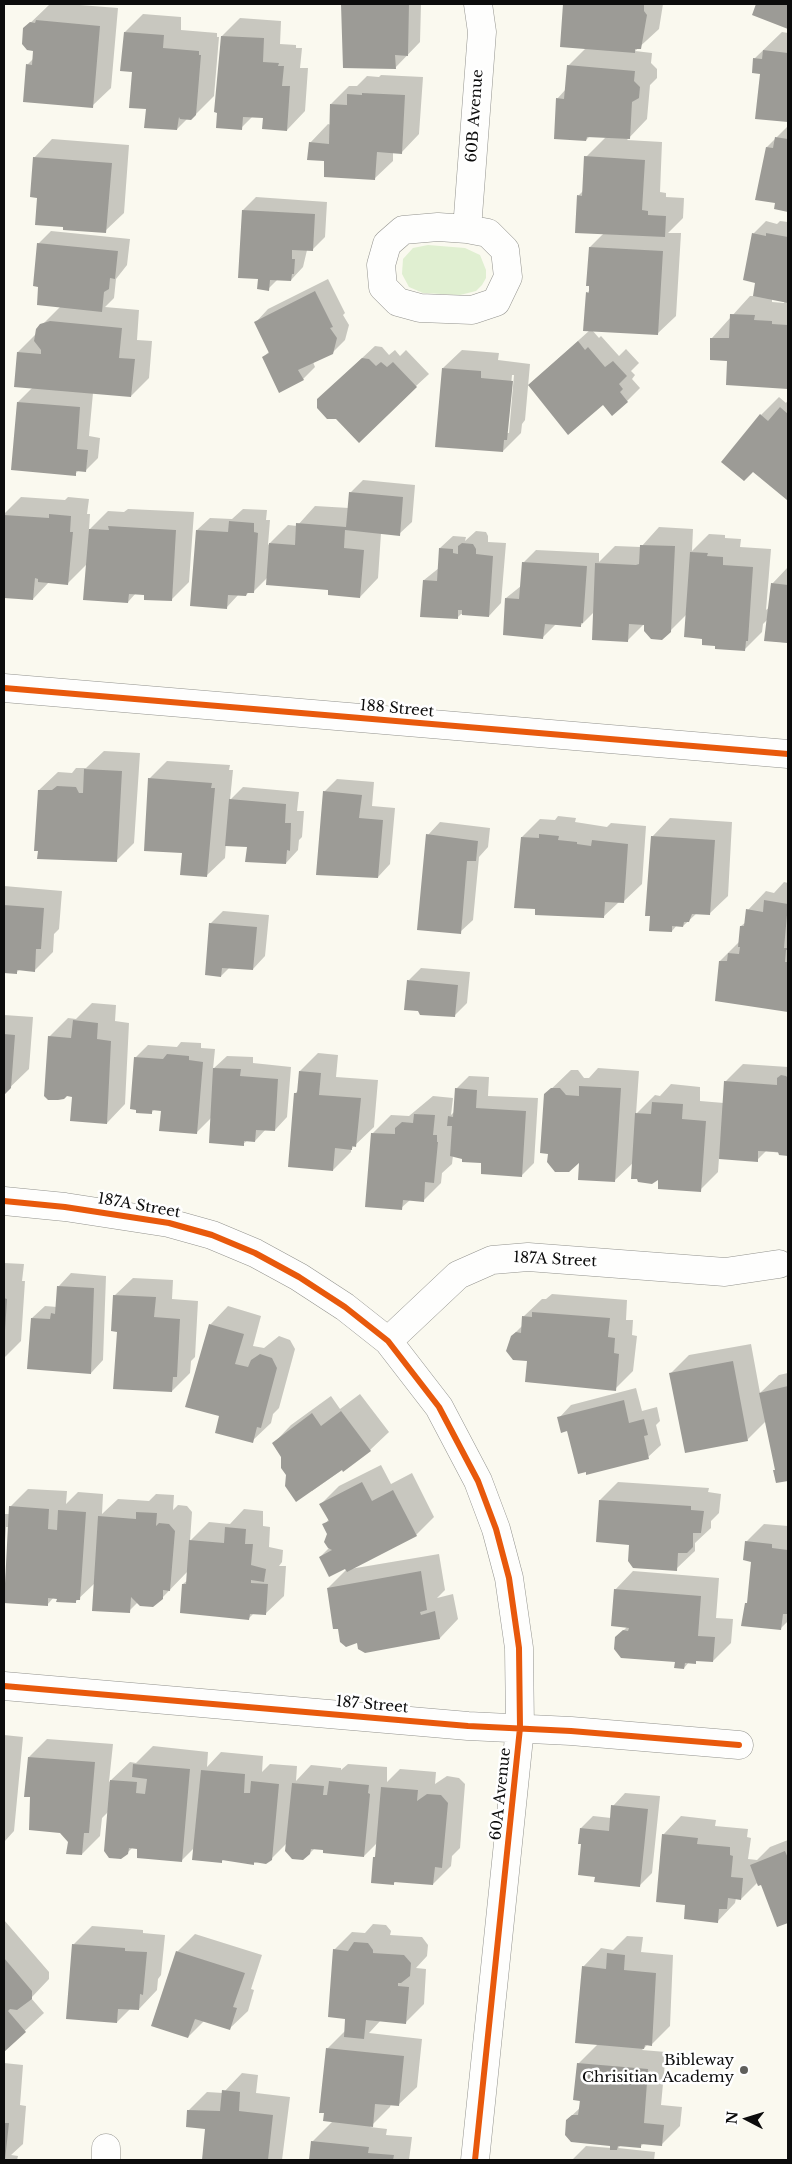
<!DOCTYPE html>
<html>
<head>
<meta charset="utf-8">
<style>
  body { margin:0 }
  #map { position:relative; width:792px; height:2164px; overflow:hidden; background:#faf9ef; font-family:"Libre Baskerville",serif }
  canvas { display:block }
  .frame { position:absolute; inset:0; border:5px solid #0c0c0c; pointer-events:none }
  .north { position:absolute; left:722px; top:2094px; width:50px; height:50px; -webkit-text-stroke:4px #fff; paint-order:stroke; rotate:275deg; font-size:14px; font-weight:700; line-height:20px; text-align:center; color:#0c0c0c }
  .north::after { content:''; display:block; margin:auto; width:18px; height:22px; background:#0c0c0c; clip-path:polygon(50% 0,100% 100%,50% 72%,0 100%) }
</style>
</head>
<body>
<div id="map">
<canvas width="792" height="2164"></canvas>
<div class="frame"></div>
<div class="north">N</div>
</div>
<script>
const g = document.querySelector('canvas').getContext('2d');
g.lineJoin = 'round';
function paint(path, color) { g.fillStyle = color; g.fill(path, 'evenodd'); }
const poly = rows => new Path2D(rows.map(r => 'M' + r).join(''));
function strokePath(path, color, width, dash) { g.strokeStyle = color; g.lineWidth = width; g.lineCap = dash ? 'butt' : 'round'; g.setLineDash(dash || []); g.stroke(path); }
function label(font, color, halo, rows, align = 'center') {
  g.font = font + ' "Libre Baskerville",serif'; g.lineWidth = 5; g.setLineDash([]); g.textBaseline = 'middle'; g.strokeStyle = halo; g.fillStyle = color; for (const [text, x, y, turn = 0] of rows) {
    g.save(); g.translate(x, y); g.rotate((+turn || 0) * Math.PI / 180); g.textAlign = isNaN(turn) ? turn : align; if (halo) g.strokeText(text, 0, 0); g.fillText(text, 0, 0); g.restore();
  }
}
const green = poly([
  [428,245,465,248,480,255,486,270,486,278,482,285,476,291,460,295,423,293,409,287,402,274,403,259,413,248]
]);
const shadow = poly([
  [67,4,118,8,111,88,92,106,27,65,34,58,35,50,24,29,49,5],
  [342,4,421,4,420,42,395,68,344,67],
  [564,4,663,4,659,29,635,51,652,53,651,63,657,69,657,78,650,85,647,119,627,140,662,142,660,192,666,193,666,197,684,198,683,218,668,233,681,233,676,316,657,334,592,330,599,338,601,336,619,356,626,349,639,363,631,371,635,375,632,379,640,388,627,401,603,404,529,385,590,330,587,293,590,290,590,247,604,233,578,196,584,190,586,157,606,137,590,136,586,140,557,99,566,89,568,66,586,48,561,45],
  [757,4,788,4,788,27,754,14],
  [143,14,181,17,181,30,217,33,217,37,219,37,214,96,191,119,187,119,177,129,147,108,133,71,125,32],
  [240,18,281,21,280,44,296,45,296,48,302,48,300,68,308,68,305,111,287,130,264,117,253,116,241,128,222,36],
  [782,32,788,33,788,120,757,117,762,73,754,59],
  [381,75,423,77,419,134,401,153,393,152,393,161,374,179,326,160,310,143,328,124,331,125,331,104,349,86,357,86,367,76,379,77],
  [788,126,788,210,776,208,777,202,756,199,767,147],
  [52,139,129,145,124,213,105,231,39,197,34,158],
  [256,197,327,202,325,237,312,250,307,250,303,267,291,280,278,279,268,289,259,278,243,210],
  [766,221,777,224,780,221,788,222,788,387,727,384,729,360,712,338,750,296,754,296,757,282,753,234],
  [772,298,785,301,784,303,772,302],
  [51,231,130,239,127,265,116,279,114,298,105,307,139,310,137,340,152,341,149,378,131,396,93,393,89,436,100,438,98,458,85,471,79,470,75,474,18,402,33,387,15,386,18,352,36,334,37,330,61,306,38,244],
  [328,279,345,313,343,315,349,325,345,340,332,353,313,362,315,367,303,379,263,357,270,351,256,322,268,309],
  [375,346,382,347,389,355,395,350,400,356,406,350,429,374,416,386,337,418,332,386],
  [462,350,499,353,498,360,530,364,525,420,522,424,521,433,503,451,443,368],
  [512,375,514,375,509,433,507,433],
  [779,397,786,403,788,400,788,496,787,498,761,415],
  [363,480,415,485,412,522,399,534,381,533,378,578,360,597,330,588,267,578,253,592,249,592,246,595,239,594,227,607,197,530,210,518,232,519,243,509,267,510,266,520,270,520,268,545,288,525,297,526,315,506,349,508,350,493],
  [21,497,65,500,68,497,89,499,87,514,90,514,89,530,108,511,124,512,128,509,194,512,189,582,171,600,136,593,128,602,87,564,68,583,49,582,33,599,4,596,4,514],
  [659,527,693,529,692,551,709,534,725,535,725,538,741,539,740,547,771,549,766,610,770,607,772,584,788,567,788,643,765,640,767,620,763,624,762,632,744,650,704,637,686,615,670,631,646,622,627,641,594,612,580,626,556,624,543,637,506,598,521,586,523,563,536,550,599,553,599,562,615,546,641,547],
  [476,531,486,532,488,536,488,542,506,543,501,603,489,616,461,614,457,618,424,580,439,568,440,548,453,536,466,537,465,541],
  [104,751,140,753,134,843,116,861,39,790,58,772,72,773,76,768,86,768],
  [167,761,230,765,229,770,233,770,230,800,243,787,299,792,297,811,304,811,302,837,299,840,298,850,286,863,248,846,226,844,225,858,206,876,184,852,149,779],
  [337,779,374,782,372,806,395,808,390,864,378,877,324,792],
  [558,816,576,818,575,822,607,827,611,823,646,826,642,884,623,902,619,902,603,917,516,906,522,837,540,819,555,820],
  [670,818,732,822,728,896,709,914,697,913,683,926,677,925,672,931,652,837],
  [440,822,490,828,488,847,479,857,473,920,460,932,428,835],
  [784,882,788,883,788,1011,716,1000,720,961,739,942,741,926,746,922,748,910,766,891,774,893],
  [4,886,62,891,59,929,54,934,53,952,34,971,20,969,16,973,4,972],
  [223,911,269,915,265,956,253,969,230,967,221,976,210,924],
  [421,968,470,972,467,1003,454,1016,409,980],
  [92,1003,116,1005,115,1021,129,1023,125,1104,107,1123,74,1096,49,1037,68,1018,76,1019],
  [4,1015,33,1017,29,1069,4,1093],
  [181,1042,201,1043,201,1048,215,1049,213,1069,227,1056,253,1057,253,1063,291,1067,287,1117,275,1130,266,1129,255,1141,248,1140,243,1144,211,1118,196,1133,162,1110,155,1109,151,1113,135,1058,148,1045,177,1047],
  [318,1053,338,1055,336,1077,378,1080,374,1127,351,1149,351,1152,333,1170,295,1094,298,1090,300,1071],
  [743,1064,788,1067,788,1154,766,1151,757,1160,719,1158,718,1172,700,1190,659,1177,634,1162,614,1181,580,1160,549,1153,545,1095,571,1070,578,1070,584,1078,589,1078,598,1068,639,1071,636,1114,655,1095,660,1096,671,1084,700,1087,700,1101,724,1103,725,1082],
  [469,1076,489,1077,488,1096,538,1098,534,1163,521,1176,483,1162,453,1155,452,1164,442,1173,441,1183,423,1201,410,1200,401,1208,373,1133,391,1115,409,1116,433,1096,453,1098,451,1115,455,1111,456,1089],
  [4,1263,24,1264,22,1281,25,1281,21,1341,4,1358],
  [71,1273,106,1276,103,1360,91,1373,32,1318,45,1306,57,1307,59,1286],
  [133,1278,173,1280,172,1299,198,1301,195,1357,191,1361,190,1373,172,1391,114,1296],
  [552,1294,627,1300,626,1320,633,1320,632,1335,637,1336,633,1371,615,1389,529,1360,512,1336,523,1325,523,1317,542,1299,546,1299],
  [228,1306,261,1316,253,1346,264,1348,279,1336,290,1340,295,1349,279,1408,273,1414,271,1423,252,1441,221,1415,210,1325],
  [751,1344,760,1393,779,1375,788,1373,788,1479,776,1482,774,1471,776,1469,766,1421,747,1440,671,1373,689,1355],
  [636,1388,642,1411,657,1407,660,1421,656,1425,661,1445,648,1457,567,1430,559,1418,571,1405],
  [360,1394,389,1432,370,1450,312,1491,287,1475,283,1456,273,1444,291,1425,331,1396,340,1409],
  [381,1465,391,1484,412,1473,434,1517,416,1535,350,1569,439,1554,445,1590,437,1598,453,1594,458,1619,440,1638,358,1641,339,1627,328,1588,347,1569,320,1557,329,1548,328,1534,324,1525,329,1519,321,1504,339,1486],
  [618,1482,709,1488,708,1492,721,1494,719,1513,711,1521,711,1528,695,1543,695,1551,676,1569,631,1544,600,1500],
  [28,1489,67,1491,66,1504,78,1492,103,1494,102,1514,118,1499,149,1501,156,1494,174,1495,173,1510,178,1505,187,1506,192,1512,190,1541,209,1522,230,1524,244,1509,263,1511,263,1526,270,1527,269,1547,283,1550,282,1562,279,1566,286,1566,284,1596,265,1614,254,1613,249,1618,183,1584,188,1580,188,1571,162,1598,138,1602,129,1611,95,1583,75,1602,54,1597,47,1605,4,1602,9,1527,6,1527,4,1556,4,1514,9,1514,10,1507],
  [764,1524,788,1526,788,1621,781,1628,746,1604,749,1601,753,1560,746,1542],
  [633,1571,719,1578,716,1618,733,1619,731,1643,713,1661,698,1660,695,1662,689,1662,684,1668,676,1661,616,1638,627,1627,615,1590],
  [4,1735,23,1737,14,1831,4,1842],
  [47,1739,113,1744,109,1782,130,1762,136,1763,153,1746,208,1752,207,1767,221,1752,263,1756,262,1772,270,1764,297,1766,296,1781,311,1765,341,1768,341,1770,348,1764,387,1767,387,1782,400,1769,436,1772,435,1784,447,1776,459,1778,465,1784,460,1848,452,1856,451,1866,433,1884,396,1881,393,1884,374,1858,377,1855,378,1842,364,1856,315,1848,310,1853,287,1843,271,1859,254,1863,224,1859,221,1862,195,1847,181,1861,139,1847,133,1847,127,1853,109,1811,102,1818,100,1836,82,1854,69,1841,31,1796,29,1757],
  [625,1793,660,1796,652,1873,639,1886,597,1876,582,1843,581,1828,593,1816,611,1818,613,1806],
  [681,1816,716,1820,715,1826,748,1829,747,1837,751,1838,748,1859,757,1860,770,1847,788,1840,788,1921,777,1925,762,1883,758,1882,741,1899,736,1898,735,1903,717,1922,686,1904,663,1835],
  [4,1920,49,1972,49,1979,31,1998,44,2013,4,2050],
  [373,1924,386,1925,391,1931,390,1935,422,1937,428,1945,427,1956,416,1968,426,1969,424,2004,406,2022,381,2020,369,2033,422,2039,417,2087,398,2105,391,2104,390,2107,370,2127,387,2129,386,2135,412,2137,409,2160,310,2160,312,2142,333,2121,327,2049,345,2031,346,2017,334,1950,352,1932,365,1933],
  [92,1926,143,1930,143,1933,165,1935,161,1975,158,1979,157,1990,139,2009,131,2008,117,2022,74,1944],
  [195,1934,262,1955,251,1989,254,1990,248,2011,229,2029,204,2021,188,2037,177,1952],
  [627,1936,643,1937,641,1952,673,1955,670,2026,652,2044,648,2044,642,2050,666,2052,661,2105,682,2107,680,2126,662,2144,644,2143,640,2147,621,2145,618,2148,655,2152,654,2160,572,2160,586,2146,611,2148,611,2145,567,2120,580,2108,578,2064,598,2044,583,1967,601,1948,613,1950],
  [4,2063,23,2065,20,2105,26,2106,23,2144,11,2155,18,2156,17,2160,4,2160],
  [242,2073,258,2075,256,2093,290,2097,282,2160,203,2160,206,2128,188,2111,207,2092,223,2093]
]);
const building = poly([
  [341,4,409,4,408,56,395,55,396,69,343,68],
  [563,4,644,4,644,11,647,15,641,49,635,49,635,53,560,47],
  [756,4,788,4,788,29,752,15],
  [36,20,100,26,93,108,23,102,26,64,32,65,33,51,27,50,22,44,23,28,30,22,35,23],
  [124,32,164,35,163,48,199,51,199,55,201,55,196,115,191,120,180,119,179,117,177,130,144,128,146,109,129,108,132,72,120,71],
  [221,36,264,38,263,62,279,63,278,66,284,66,282,86,290,86,287,131,262,129,263,118,243,117,242,130,216,128,217,113,214,112],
  [763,50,788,53,788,122,755,119,760,74,752,73,753,58,762,59],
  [567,65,635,71,634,81,640,87,639,98,632,102,630,139,587,137,586,141,554,139,556,98,564,99],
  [362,93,405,95,402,154,377,152,375,180,324,177,324,161,307,160,309,142,329,144,330,104,347,105,347,94,362,95],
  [775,137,788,139,788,212,774,209,775,203,755,200,766,147,773,148],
  [584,156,645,160,642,210,648,211,648,215,666,216,665,237,575,233,577,195,582,196],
  [33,157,112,163,106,233,63,230,63,227,35,225,37,198,30,197],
  [242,210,315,214,313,251,292,250,292,259,295,259,294,274,292,274,291,281,270,280,269,291,257,289,258,279,238,278],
  [752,233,766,236,766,233,788,237,788,303,753,296,755,283,743,280],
  [37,243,118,251,115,279,110,278,109,289,104,292,102,312,37,305,38,287,33,286],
  [589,247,663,251,658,335,583,331,586,292,589,293,589,286,586,286],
  [315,291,333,327,330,328,337,338,333,354,298,370,304,380,279,393,262,357,269,353,254,322],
  [730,314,755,315,754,320,772,321,772,324,788,325,788,389,726,385,727,361,710,360,710,338,729,338],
  [50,321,122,328,119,358,135,359,131,397,14,387,17,352,41,354,41,350,34,341,36,329,40,324],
  [578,341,585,350,588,347,605,367,613,361,627,376,619,384,623,389,620,392,628,402,612,416,603,405,568,435,528,385],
  [362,358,369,359,376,366,381,362,387,367,393,362,417,387,359,443,336,419,327,419,317,408,317,399],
  [442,368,481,371,481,378,513,381,507,440,504,440,503,452,435,447],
  [17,402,80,407,77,449,88,450,86,472,76,471,76,476,11,470],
  [780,407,788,414,788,498,787,500,753,472,744,481,721,462,760,414,768,421],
  [349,492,403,497,400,536,345,530,344,548,364,550,360,598,328,595,328,590,266,585,269,543,295,545,296,523,346,527],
  [49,514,71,516,70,532,73,532,68,585,38,582,38,579,35,578,33,600,4,598,4,515,49,518],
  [229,521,254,523,254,532,258,533,254,593,247,593,246,596,228,595,227,609,190,606,196,530,228,532],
  [108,526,176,530,172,601,144,600,144,595,129,594,128,603,83,600,89,529,109,530],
  [462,543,473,544,476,549,476,554,493,556,489,617,462,615,462,610,458,610,458,619,420,617,423,580,437,581,439,548,453,549,453,553,458,554,458,546],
  [640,545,675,546,671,632,662,640,651,639,644,631,644,625,629,624,628,642,592,640,595,563,636,565,639,564],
  [690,552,708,553,707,556,723,557,723,565,753,567,748,641,746,641,745,651,715,649,715,646,702,645,702,639,684,637],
  [522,562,587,566,583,623,581,623,581,627,545,624,543,639,503,635,505,598,519,599],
  [771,583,788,585,788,643,764,641],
  [84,769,122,771,117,862,37,859,38,851,34,851,38,790,52,790,57,786,76,787,79,793,83,793],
  [148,778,212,783,211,788,215,788,207,877,180,875,182,853,144,851],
  [323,791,362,795,359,818,383,820,378,878,316,875],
  [229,799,286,804,285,823,291,823,290,851,287,850,286,864,245,862,247,847,225,846],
  [426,834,478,841,476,861,467,861,461,934,417,930],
  [539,834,559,836,558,840,577,842,577,844,591,846,592,840,628,844,624,903,605,902,604,918,535,915,535,909,514,908,521,837,539,838],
  [651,836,715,840,710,915,692,914,689,922,684,922,683,927,672,926,672,932,649,931,650,916,645,916],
  [764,900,788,904,784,948,788,948,788,950,786,950,785,962,788,962,788,1012,715,1001,719,961,727,961,728,953,739,954,740,947,738,947,740,926,744,926,746,909,763,912],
  [4,905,44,908,41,949,36,949,35,972,17,970,17,974,4,973],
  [209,923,257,927,253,970,222,968,221,977,205,975],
  [407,980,458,985,455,1017,420,1015,418,1011,404,1010],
  [73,1020,98,1023,97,1039,111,1041,107,1124,70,1121,72,1097,67,1096,64,1099,58,1100,48,1100,44,1096,48,1036,71,1038],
  [4,1034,15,1035,11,1088,4,1095],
  [167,1054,189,1056,189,1060,203,1062,197,1134,159,1131,161,1111,152,1110,152,1114,136,1113,136,1110,130,1109,134,1057,163,1059],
  [213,1068,241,1069,240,1076,278,1079,275,1131,256,1130,255,1142,244,1141,244,1146,209,1143],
  [299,1071,321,1073,319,1095,361,1098,356,1147,352,1146,352,1150,335,1148,333,1171,288,1167,294,1093,297,1093],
  [781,1075,786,1076,788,1078,788,1156,779,1155,778,1152,758,1151,758,1162,719,1159,724,1081,777,1085,777,1078],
  [579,1086,621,1088,615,1182,578,1180,579,1163,569,1172,555,1172,547,1162,548,1154,540,1153,544,1094,551,1088,560,1088,566,1095,579,1096],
  [455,1088,477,1090,476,1108,526,1111,522,1177,481,1174,481,1163,462,1162,462,1159,450,1156,452,1126,447,1126,448,1116,453,1117],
  [652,1102,683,1104,682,1119,706,1121,701,1192,658,1189,658,1180,652,1184,638,1182,637,1179,631,1179,635,1113,651,1114],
  [414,1114,435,1115,433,1135,437,1135,437,1142,438,1142,434,1183,425,1182,424,1202,403,1200,402,1210,365,1207,371,1133,395,1134,395,1128,402,1122,413,1123],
  [57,1286,94,1288,91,1374,27,1369,31,1318,50,1319,51,1313,55,1314],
  [113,1295,156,1297,154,1317,180,1319,177,1377,173,1377,172,1392,113,1389,117,1332,111,1331],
  [4,1298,7,1299,5,1331,4,1331],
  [532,1312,610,1318,608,1337,615,1338,614,1353,619,1354,616,1391,525,1382,527,1361,513,1360,506,1351,511,1336,516,1332,521,1333,522,1316,532,1317],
  [209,1324,244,1334,235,1364,248,1367,251,1360,260,1354,272,1358,277,1368,261,1428,257,1427,253,1443,215,1433,219,1416,185,1407],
  [733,1361,748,1441,685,1453,669,1373],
  [788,1386,788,1481,776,1483,773,1470,775,1470,759,1393],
  [624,1400,629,1423,644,1419,648,1435,644,1436,649,1459,586,1475,586,1472,578,1474,567,1431,561,1433,557,1417],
  [341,1411,371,1451,343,1472,342,1470,296,1502,285,1486,286,1475,281,1468,281,1457,272,1443,312,1413,321,1426],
  [362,1482,372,1501,393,1490,417,1536,347,1572,345,1569,329,1577,319,1557,332,1550,328,1548,324,1542,327,1534,322,1524,329,1521,319,1504],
  [599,1500,691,1506,691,1510,704,1511,701,1533,693,1533,693,1547,687,1553,678,1553,677,1571,633,1568,628,1561,629,1545,596,1542],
  [9,1506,49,1509,48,1529,57,1530,58,1510,86,1512,80,1600,76,1600,76,1603,56,1602,57,1599,48,1598,48,1606,4,1603],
  [136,1512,157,1513,156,1526,159,1523,169,1524,175,1531,170,1591,163,1590,163,1599,153,1607,140,1606,131,1597,130,1613,92,1611,98,1516,136,1519],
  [225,1527,246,1529,245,1544,253,1544,251,1565,266,1569,264,1582,251,1580,251,1583,268,1584,266,1615,250,1614,249,1620,180,1613,182,1584,186,1584,189,1540,224,1543],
  [745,1541,772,1544,772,1548,788,1550,788,1614,783,1614,781,1630,741,1626,745,1603,747,1603,751,1562,743,1560],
  [421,1571,427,1610,420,1612,421,1615,435,1611,440,1639,365,1653,358,1649,357,1643,346,1647,340,1642,338,1629,333,1629,327,1588],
  [614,1589,701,1596,698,1636,715,1637,713,1662,696,1661,696,1664,685,1663,684,1669,674,1668,675,1662,621,1658,614,1649,615,1637,623,1630,628,1631,629,1628,611,1626],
  [28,1757,95,1762,89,1833,84,1833,82,1855,66,1854,68,1842,60,1833,29,1830,30,1797,24,1797],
  [133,1764,190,1769,182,1862,137,1858,137,1849,129,1848,128,1854,121,1859,109,1858,104,1851,110,1780,137,1782,136,1793,145,1794,147,1779,132,1777],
  [201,1770,245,1774,244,1793,250,1793,251,1781,279,1784,272,1860,266,1864,254,1862,254,1865,222,1860,222,1863,192,1860],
  [329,1781,369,1785,368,1793,370,1794,364,1857,323,1853,323,1850,311,1849,310,1854,303,1860,292,1859,285,1851,292,1783,324,1786,323,1795,327,1795],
  [381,1787,418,1790,417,1801,427,1794,441,1795,448,1803,442,1868,435,1867,433,1885,394,1882,394,1885,371,1883,373,1857,375,1857],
  [611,1805,648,1809,640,1887,594,1882,595,1877,578,1875,581,1844,578,1844,580,1828,609,1831],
  [662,1834,698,1838,697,1844,730,1847,730,1855,733,1856,731,1877,743,1878,741,1900,728,1898,727,1909,719,1909,718,1923,684,1919,685,1905,656,1902],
  [785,1851,788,1858,788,1923,777,1927,761,1885,758,1886,750,1865],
  [354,1942,368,1943,373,1950,373,1953,404,1955,411,1963,410,1976,401,1983,398,1983,398,1986,409,1987,406,2024,366,2020,364,2039,344,2037,345,2019,328,2017,333,1949,348,1951],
  [72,1944,125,1948,125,1951,147,1952,143,1995,140,1994,139,2010,118,2009,117,2023,66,2019],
  [176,1951,245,1973,233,2007,237,2008,230,2030,195,2019,188,2038,151,2026],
  [607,1953,625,1955,624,1970,656,1973,652,2046,645,2045,644,2049,575,2043,582,1966,606,1969],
  [4,1958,32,1991,32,1999,17,2010,10,2009,8,2011,26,2032,4,2052],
  [326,2048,404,2056,399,2106,375,2104,373,2127,323,2121,324,2113,319,2113],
  [577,2063,648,2069,644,2123,664,2125,662,2146,641,2144,641,2148,618,2146,617,2150,610,2150,610,2146,571,2142,565,2135,566,2120,572,2115,578,2115,580,2101,573,2100],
  [222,2090,240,2092,239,2111,273,2115,268,2160,202,2160,205,2129,186,2127,187,2110,220,2111],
  [4,2123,9,2123,5,2160,4,2160],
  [311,2141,369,2147,368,2153,394,2155,393,2160,309,2160]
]);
const minor = poly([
  [438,227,467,229,488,233,505,250,508,277,496,302,472,310,420,308,398,302,383,287,381,265,387,244,403,230,438,227],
  [467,229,482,32,478,4],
  [4,688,788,754],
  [4,1201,65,1207,169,1223,212,1235,255,1253,299,1277,345,1307,388,1341,439,1407,478,1481,496,1529,509,1578,519,1648,520,1728,475,2160],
  [388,1341,458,1275,492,1260,528,1257,725,1272,779,1264],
  [4,1686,468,1726,571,1731,739,1745],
  [106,2148,106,2160]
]);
const cycleway = poly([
  [4,688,788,754],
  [4,1201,65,1207,169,1223,212,1235,255,1253,299,1277,345,1307,388,1341,439,1407,478,1481,496,1529,509,1578,519,1648,520,1728,475,2160],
  [4,1686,468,1726,571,1731,739,1745]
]);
const markers = [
  [744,2070,5,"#5f5f5b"]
];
const streetNames = [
  ["60B Avenue",475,116,-86],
  ["188 Street",397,709,5],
  ["187A Street",139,1206,10],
  ["187A Street",555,1260,3],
  ["187 Street",372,1705,5],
  ["60A Avenue",501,1794,-84]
];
const poiNames = [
  ["Bibleway",734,2061],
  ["Chrisitian Academy",734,2078]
];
paint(green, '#e0efd1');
paint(shadow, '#0003');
paint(building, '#9c9b96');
strokePath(minor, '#93938e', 29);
strokePath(minor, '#fefefd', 28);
strokePath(cycleway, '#e8590c', 6);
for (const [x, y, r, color] of markers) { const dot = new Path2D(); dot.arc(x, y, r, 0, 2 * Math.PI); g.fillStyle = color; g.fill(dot); strokePath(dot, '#fff', 2); }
label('15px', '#0c0c0c', '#fff', streetNames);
label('15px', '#0c0c0c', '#fff', poiNames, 'right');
</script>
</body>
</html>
